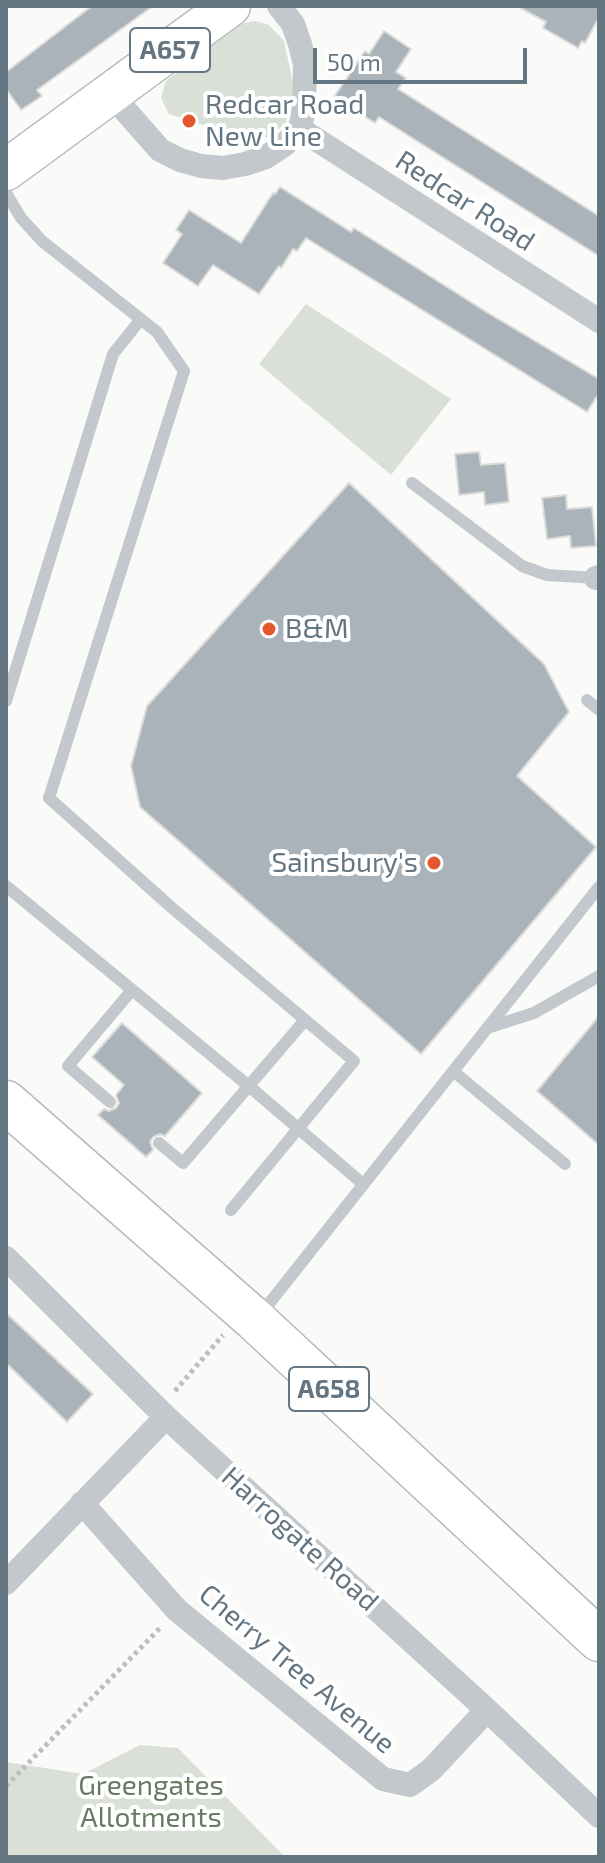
<!DOCTYPE html>
<html>
<head>
<meta charset="utf-8">
<style>
  body { margin:0 }
  #map { position:relative; width:605px; height:1863px; overflow:hidden; background:#fafaf8; font-family:"Exo 2",sans-serif }
  canvas { display:block }
  .frame { position:absolute; inset:0; border:8px solid #657683; pointer-events:none }
  .scale { position:absolute; left:313px; top:48px; width:214px; height:36px; box-sizing:border-box; border:4px solid #657683; border-top:0; padding-left:10px; font-size:24px; line-height:28px; white-space:nowrap; color:#657683; -webkit-text-stroke:6px #fff; paint-order:stroke }
</style>
</head>
<body>
<div id="map">
<canvas width="605" height="1863"></canvas>
<div class="frame"></div>
<div class="scale">50 m</div>
</div>
<script>
const g = document.querySelector('canvas').getContext('2d');
g.lineJoin = 'round';
function paint(path, color) { g.fillStyle = color; g.fill(path, 'evenodd'); }
const poly = rows => new Path2D(rows.map(r => 'M' + r).join(''));
function strokePath(path, color, width, dash) { g.strokeStyle = color; g.lineWidth = width; g.lineCap = dash ? 'butt' : 'round'; g.setLineDash(dash || []); g.stroke(path); }
function label(font, color, halo, rows, align = 'center') {
  g.font = font + ' "Exo 2",sans-serif'; g.lineWidth = 8; g.setLineDash([]); g.textBaseline = 'middle'; g.strokeStyle = halo; g.fillStyle = color; for (const [text, x, y, turn = 0] of rows) {
    g.save(); g.translate(x, y); g.rotate((+turn || 0) * Math.PI / 180); g.textAlign = isNaN(turn) ? turn : align; if (halo) g.strokeText(text, 0, 0); g.fillText(text, 0, 0); g.restore();
  }
}
const green = poly([
  [255,21,269,25,284,41,293,83,292,105,285,124,269,137,249,140,169,114,161,98,166,81,240,24],
  [306,304,451,399,391,475,259,364],
  [140,1745,178,1748,285,1857,6,1857,6,1762,83,1774]
]);
const building = poly([
  [92,6,153,6,37,90,42,96,21,110,6,89,6,72,92,6],
  [517,6,599,6,599,17,585,43,582,41,578,48,543,28,546,22,517,6],
  [384,31,411,49,396,72,406,78,398,89,599,216,599,256,379,117,375,123,334,97,365,51,369,54,384,31],
  [280,187,351,232,354,228,488,313,599,379,599,393,587,412,306,238,297,251,293,249,281,268,279,266,259,294,213,265,198,286,163,263,182,234,176,230,189,210,241,243,273,193,275,194,280,187],
  [479,452,481,465,505,463,509,502,485,505,484,492,459,495,455,454,479,452],
  [349,483,544,664,569,712,517,776,596,847,421,1054,140,807,131,766,147,706,349,483],
  [566,495,567,509,592,507,596,546,571,548,570,536,547,539,542,498,566,495],
  [599,1016,599,1145,537,1091,599,1016],
  [122,1023,202,1093,165,1136,160,1134,153,1137,150,1142,153,1150,146,1157,98,1115,104,1109,109,1111,116,1108,119,1103,116,1095,124,1085,92,1057,122,1023],
  [6,1313,93,1394,67,1422,6,1363,6,1313]
]);
const path = poly([
  [175,1391,223,1335],
  [6,1786,162,1626]
]);
const service = poly([
  [6,193,21,218,42,241,157,332,184,371,49,798,171,907,354,1061,231,1210],
  [412,483,522,566,547,575,596,578],
  [587,700,599,710],
  [6,701,113,354,141,319],
  [6,886,250,1087,363,1184],
  [487,1028,534,1013,599,976],
  [453,1071,565,1164],
  [110,1102,68,1066,132,990],
  [159,1143,183,1163,305,1020],
  [260,1315,599,887]
]);
const minor = poly([
  [110,93,160,150,180,160,201,166,223,168,245,164,266,157,284,145,300,129,304,108,305,65,300,44,293,24,279,6],
  [300,129,599,321],
  [596,578,599,577],
  [6,1258,166,1417,487,1710,599,1816],
  [82,1503,177,1610,383,1779,410,1785,431,1770,487,1710],
  [6,1583,166,1417]
]);
const primary = poly([
  [6,170,230,6]
]);
const trunk = poly([
  [6,1102,255,1320,599,1640]
]);
const markers = [
  [189,121,8,"#e4572e"],
  [269,629,8,"#e4572e"],
  [434,863,8,"#e4572e"]
];
const shields = [
  [170,50,80],
  [329,1389,80]
];
const shieldNames = [
  ["A657",170,50],
  ["A658",329,1389]
];
const poiNames = [
  ["Redcar Road",205,105],
  ["New Line",205,137],
  ["B&M",285,629],
  ["Sainsbury's",418,863,"right"]
];
const streetNames = [
  ["Redcar Road",465,201,33],
  ["Harrogate Road",300,1539,42],
  ["Cherry Tree Avenue",297,1669,40]
];
const parkNames = [
  ["Greengates",151,1786],
  ["Allotments",151,1818]
];
paint(green, '#dadfd7');
paint(building, '#aab3b9');
strokePath(building, '#dcdcda', 2);
strokePath(primary, '#b5babe', 43);
strokePath(trunk, '#b4b9bd', 45);
strokePath(path, '#bbbfc2', 5, [4, 4]);
strokePath(service, '#c3c8cc', 12);
strokePath(minor, '#c3c8cc', 24);
strokePath(primary, '#fff', 40);
strokePath(trunk, '#fff', 42);
for (const [x, y, r, color] of markers) { const dot = new Path2D(); dot.arc(x, y, r, 0, 2 * Math.PI); g.fillStyle = color; g.fill(dot); strokePath(dot, '#fff', 3); }
for (const [x, y, w] of shields) { const box = new Path2D(); box.roundRect(x - w / 2, y - 22, w, 44, 6); g.fillStyle = '#fff'; g.fill(box); strokePath(box, '#657683', 2); }
label('bold 26px', '#657683', null, shieldNames);
label('28px', '#657683', '#fff', poiNames, 'left');
label('28px', '#657683', '#fff', streetNames);
label('28px', '#687a64', '#fff', parkNames);
</script>
</body>
</html>
